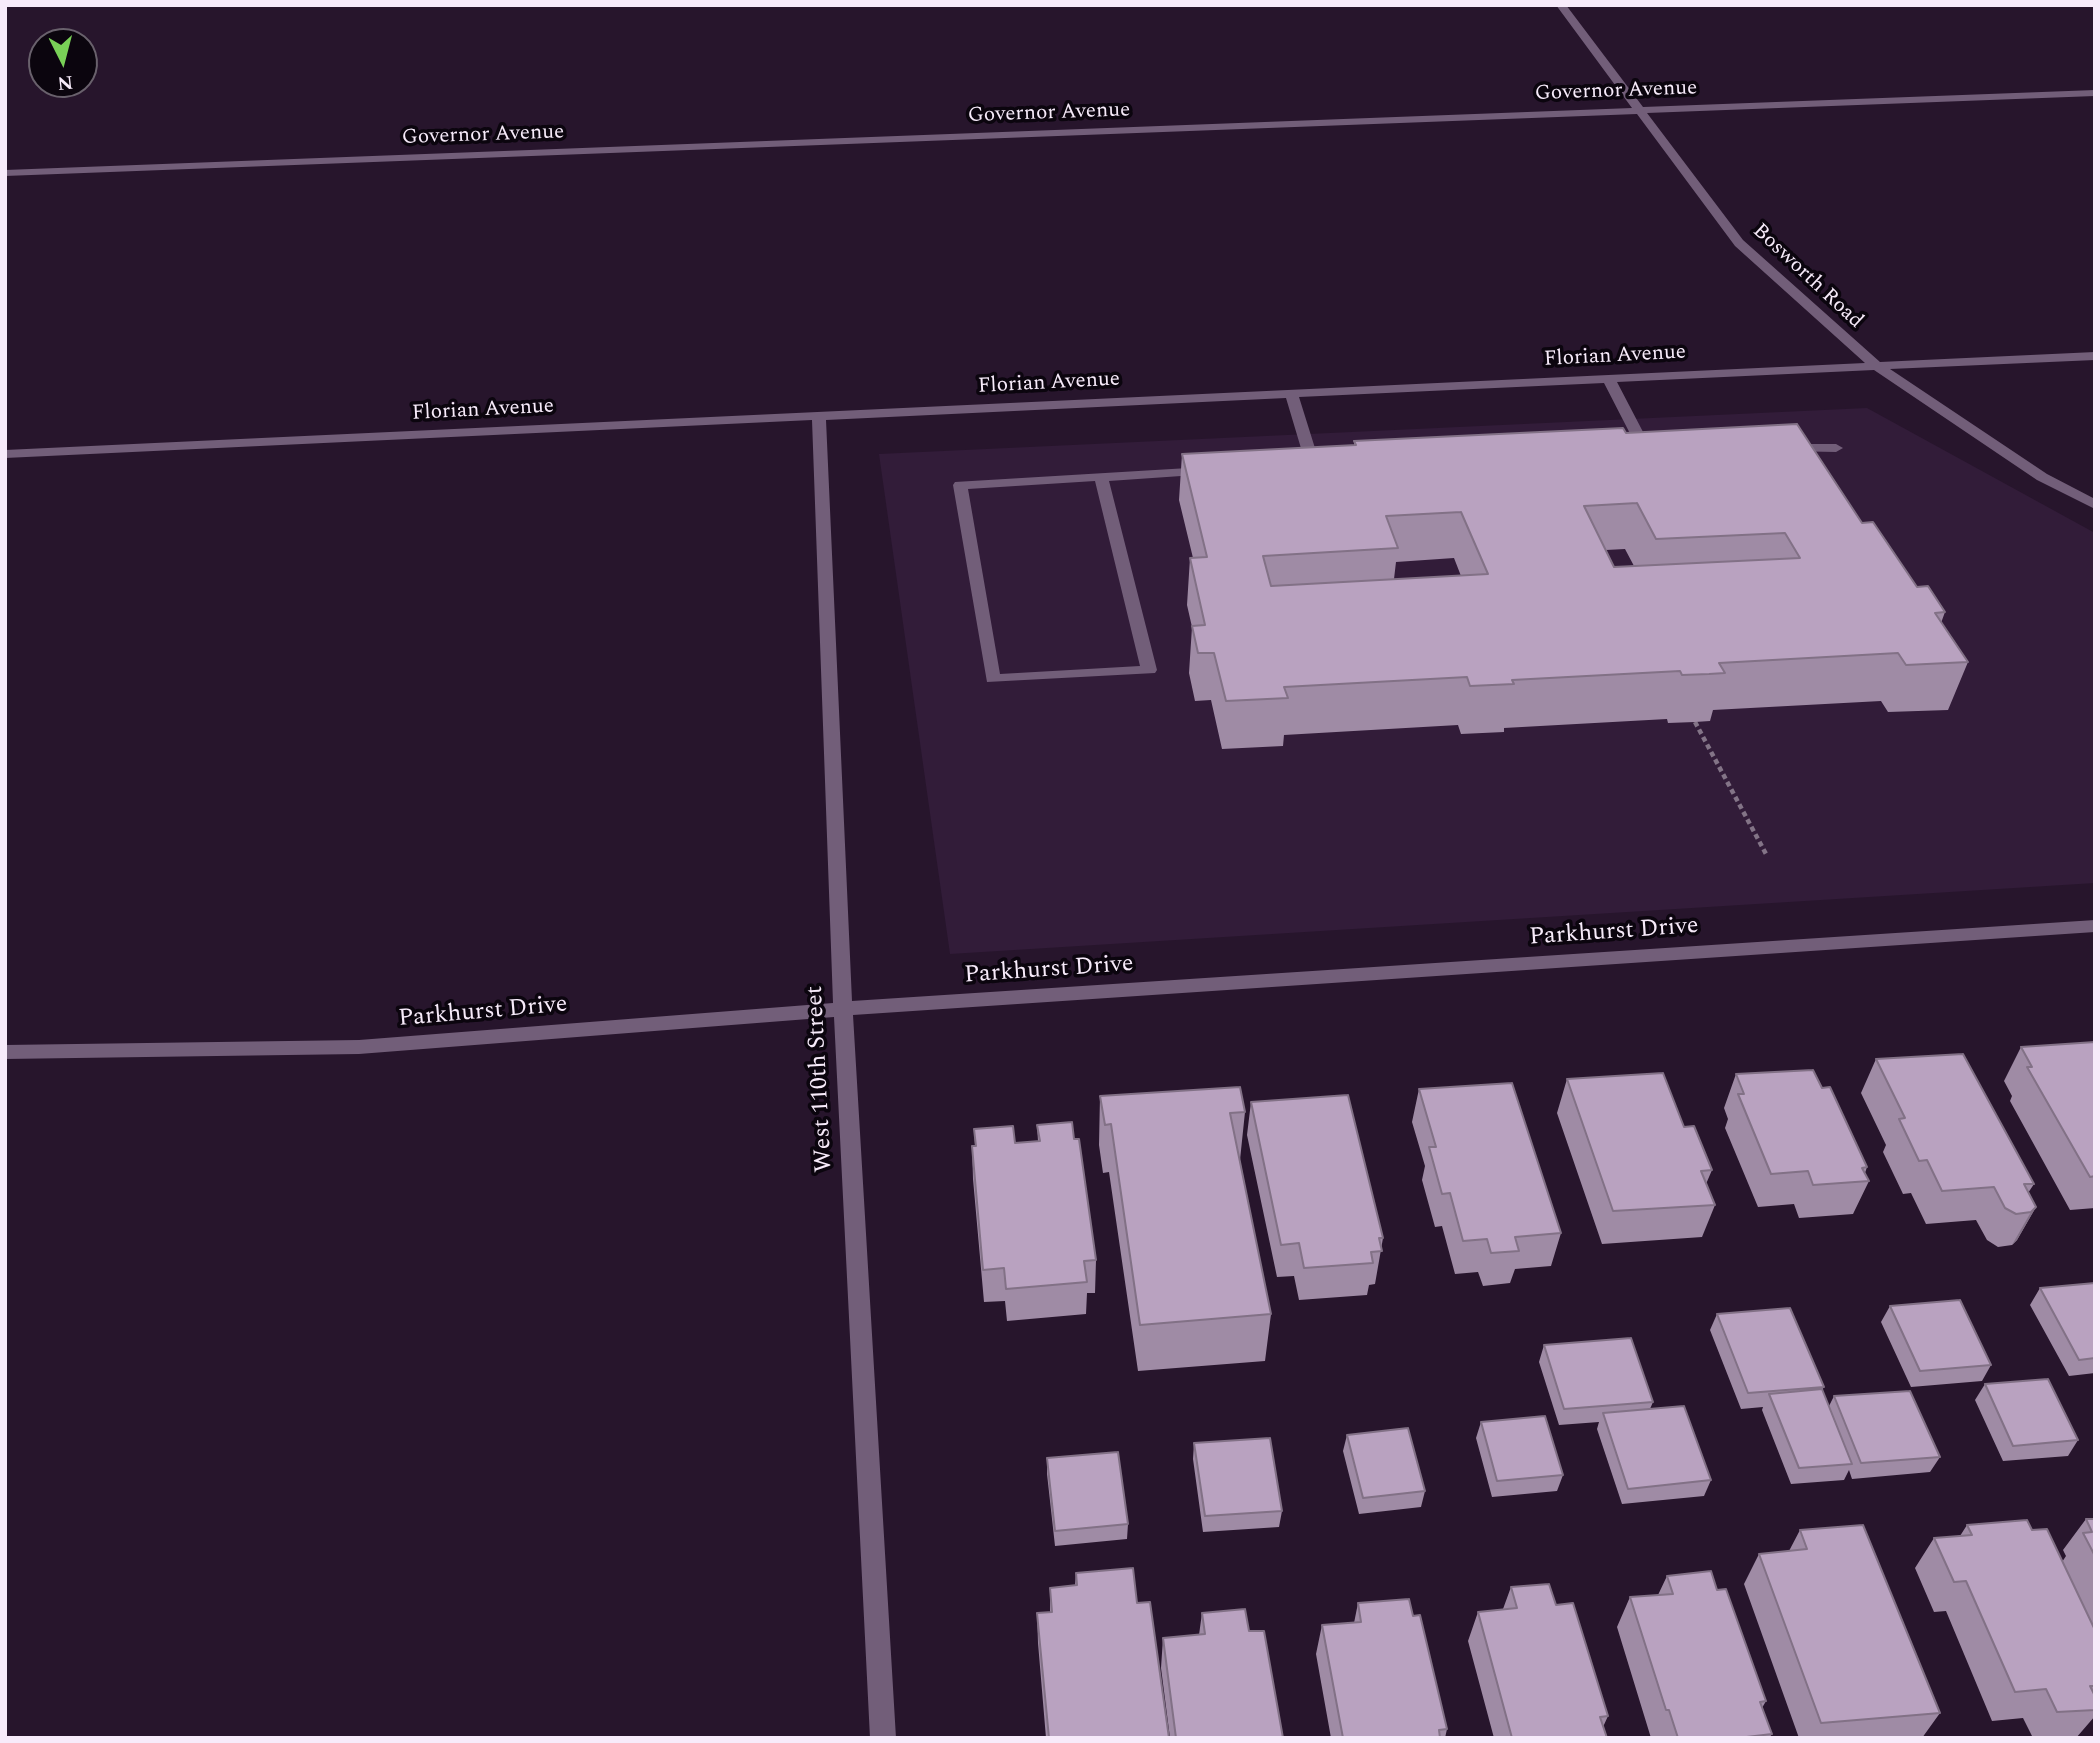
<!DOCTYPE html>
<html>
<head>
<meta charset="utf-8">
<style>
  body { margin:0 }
  #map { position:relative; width:2100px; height:1743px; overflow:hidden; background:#27152c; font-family:Spectral,serif }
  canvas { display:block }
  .frame { position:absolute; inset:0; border:7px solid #f7ebfa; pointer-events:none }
  .north { position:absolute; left:28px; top:28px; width:70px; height:70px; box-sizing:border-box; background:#0b050e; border:2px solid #69616c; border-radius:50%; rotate:174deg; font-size:19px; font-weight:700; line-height:28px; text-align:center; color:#f7ebfa }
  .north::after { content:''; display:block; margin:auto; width:24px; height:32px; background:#79d157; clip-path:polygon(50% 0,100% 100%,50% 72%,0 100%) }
</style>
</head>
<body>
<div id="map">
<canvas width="2100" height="1743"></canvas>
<div class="frame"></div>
<div class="north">N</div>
</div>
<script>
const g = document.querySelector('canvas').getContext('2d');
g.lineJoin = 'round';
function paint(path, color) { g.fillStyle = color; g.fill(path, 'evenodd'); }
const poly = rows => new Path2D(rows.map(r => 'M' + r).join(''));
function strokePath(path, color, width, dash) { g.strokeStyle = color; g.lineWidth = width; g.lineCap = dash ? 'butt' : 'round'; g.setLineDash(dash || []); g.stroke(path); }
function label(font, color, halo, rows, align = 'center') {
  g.font = font + ' Spectral,serif'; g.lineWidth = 7; g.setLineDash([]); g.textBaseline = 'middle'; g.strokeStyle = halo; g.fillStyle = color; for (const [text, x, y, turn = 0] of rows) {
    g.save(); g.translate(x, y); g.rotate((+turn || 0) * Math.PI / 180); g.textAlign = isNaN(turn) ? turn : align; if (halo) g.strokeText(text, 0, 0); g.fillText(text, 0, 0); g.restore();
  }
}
const built = poly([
  [1867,408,2095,533,2095,883,950,954,879,454]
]);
const path = poly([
  [1695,722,1766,854]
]);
const minor = poly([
  [1556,5,1566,5,1643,107,2095,90,2095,96,1647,113,1743,240,1880,362,2095,352,2095,360,1890,369,2047,474,2095,499,2095,509,2037,480,1874,370,1617,382,1654,453,1647,457,1640,453,1604,383,1299,397,1319,461,1325,465,1318,469,1308,468,1306,465,1286,398,826,420,852,1001,2095,920,2095,932,853,1015,896,1738,870,1738,834,1017,359,1054,5,1059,5,1045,359,1040,833,1003,812,420,5,458,5,450,1865,363,1735,246,1637,114,5,176,5,170,1632,108,1556,5],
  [1790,444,1836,444,1843,448,1836,452,1785,451,1783,448,1790,444],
  [1205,467,1212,471,1210,474,1109,481,1157,670,1155,673,987,682,953,485,955,482,1205,467],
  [1095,481,1140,666,1000,674,968,489,1095,481]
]);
const wall = poly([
  [1626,433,1862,523,1917,587,1945,612,1941,623,1968,662,1948,710,1888,712,1881,701,1713,710,1710,721,1695,722,1668,723,1667,719,1504,728,1504,732,1461,734,1458,725,1284,735,1283,746,1222,749,1211,700,1195,701,1189,673,1192,627,1187,605,1190,558,1193,558,1179,500,1182,454,1354,445,1354,441],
  [1625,549,1634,566,1614,567,1606,550],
  [1454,558,1461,576,1394,579,1396,562],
  [2095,1042,2095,1208,2070,1210,2010,1101,2012,1096,2004,1081,2021,1047],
  [1876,1059,2034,1184,2028,1193,2036,1207,2017,1240,2012,1245,1998,1247,1987,1240,1976,1220,1926,1224,1911,1193,1903,1194,1883,1152,1886,1145,1861,1093],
  [1736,1074,1867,1167,1865,1173,1869,1181,1853,1214,1799,1218,1794,1204,1758,1207,1725,1128,1728,1119,1724,1108],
  [1567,1079,1684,1127,1712,1170,1706,1184,1715,1205,1702,1237,1602,1244,1557,1113],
  [1419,1089,1561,1233,1551,1266,1515,1269,1510,1283,1483,1286,1478,1272,1455,1274,1442,1226,1435,1227,1422,1180,1425,1166,1412,1122],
  [1100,1096,1245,1112,1240,1160,1271,1314,1265,1361,1138,1371,1109,1172,1103,1173,1099,1145],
  [1251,1102,1383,1238,1375,1284,1369,1285,1367,1295,1299,1300,1294,1276,1277,1277,1247,1135],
  [1037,1125,1074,1139,1096,1260,1095,1293,1087,1293,1086,1314,1007,1321,1005,1301,984,1302,973,1179,972,1146,975,1146,974,1129,1015,1143,1038,1141],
  [2095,1283,2095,1373,2069,1376,2030,1305,2040,1288],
  [1890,1306,1991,1365,1982,1381,1911,1387,1881,1322],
  [1717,1314,1824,1387,1822,1390,1829,1406,1834,1396,1940,1457,1930,1472,1852,1479,1849,1470,1844,1480,1791,1484,1762,1410,1763,1407,1741,1409,1710,1330],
  [1544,1345,1653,1402,1650,1409,1711,1480,1704,1496,1622,1504,1597,1429,1599,1422,1559,1425,1539,1362],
  [1985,1384,2078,1440,2068,1456,2003,1461,1975,1400],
  [1481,1422,1563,1475,1557,1491,1492,1497,1476,1438],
  [1347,1435,1425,1491,1421,1507,1359,1514,1343,1451],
  [1194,1443,1282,1511,1279,1527,1203,1532,1193,1459],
  [1047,1458,1128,1524,1127,1539,1055,1546,1047,1474],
  [2086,1519,2095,1519,2095,1716,2076,1738,2033,1738,2023,1718,1992,1721,1946,1611,1934,1612,1915,1568,1934,1538,1960,1536,1967,1525,2032,1530,2062,1562,2066,1556,2063,1550],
  [1800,1530,1940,1713,1922,1738,1799,1738,1744,1584,1759,1554,1789,1551],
  [1076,1573,1137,1603,1169,1738,1046,1738,1038,1643,1037,1613,1050,1612,1050,1588,1075,1585],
  [1667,1576,1717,1590,1766,1701,1762,1708,1772,1734,1769,1738,1651,1738,1617,1627,1630,1597,1658,1595],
  [1511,1587,1556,1605,1608,1716,1603,1727,1607,1738,1494,1738,1468,1641,1478,1612,1503,1609],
  [1358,1603,1413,1616,1447,1729,1445,1738,1331,1738,1316,1654,1322,1625,1354,1623],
  [1202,1613,1249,1631,1283,1738,1170,1738,1161,1668,1163,1638,1199,1635]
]);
const shadedWall = poly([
  [2036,1207,2017,1240,2012,1245,2031,1212]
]);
const building = poly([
  [1797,424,1862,523,1873,522,1917,587,1928,586,1945,612,1935,613,1968,662,1906,665,1898,653,1719,663,1725,673,1709,674,1682,675,1680,671,1512,680,1514,684,1470,686,1467,677,1284,687,1288,698,1226,701,1214,653,1198,653,1192,626,1205,625,1190,558,1207,557,1182,454,1356,445,1354,441,1623,428,1626,433,1797,424],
  [1637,503,1656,539,1785,533,1800,558,1614,567,1584,506,1637,503],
  [1461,512,1488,574,1271,586,1263,556,1398,548,1386,516,1461,512],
  [2095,1042,2095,1176,2090,1177,2027,1067,2032,1067,2021,1047,2095,1042],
  [1963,1054,2034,1184,2024,1184,2036,1207,2031,1212,2016,1214,2005,1208,1994,1187,1942,1191,1927,1160,1919,1161,1899,1119,1905,1118,1876,1059,1963,1054],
  [1813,1070,1822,1088,1830,1087,1867,1167,1862,1168,1869,1181,1813,1185,1808,1171,1771,1174,1738,1094,1744,1094,1736,1074,1813,1070],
  [1663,1073,1684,1127,1694,1126,1712,1170,1701,1171,1715,1205,1613,1211,1567,1079,1663,1073],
  [1512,1083,1561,1233,1515,1237,1519,1251,1491,1253,1487,1239,1463,1241,1450,1193,1442,1194,1429,1147,1436,1147,1419,1089,1512,1083],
  [1240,1087,1245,1112,1230,1113,1271,1314,1140,1325,1111,1124,1105,1125,1100,1096,1240,1087],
  [1348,1095,1383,1238,1379,1238,1382,1251,1371,1252,1373,1263,1304,1268,1299,1243,1281,1245,1251,1102,1348,1095],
  [1072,1122,1074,1139,1079,1139,1096,1260,1084,1261,1087,1282,1006,1289,1004,1268,983,1270,972,1146,976,1146,974,1129,1013,1126,1015,1143,1040,1141,1037,1125,1072,1122],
  [2095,1283,2095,1358,2079,1360,2040,1288,2095,1283],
  [1960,1300,1991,1365,1920,1371,1890,1306,1960,1300],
  [1790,1308,1824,1387,1748,1393,1717,1314,1790,1308],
  [1631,1338,1653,1402,1564,1409,1544,1345,1631,1338],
  [2048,1379,2078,1440,2013,1446,1985,1384,2048,1379],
  [1822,1389,1852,1464,1799,1468,1769,1394,1822,1389],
  [1910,1391,1940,1457,1861,1463,1834,1396,1910,1391],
  [1684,1406,1711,1480,1628,1489,1603,1413,1684,1406],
  [1545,1416,1563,1475,1497,1481,1481,1422,1545,1416],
  [1408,1428,1425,1491,1363,1498,1347,1435,1408,1428],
  [1270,1438,1282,1511,1205,1516,1194,1443,1270,1438],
  [1118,1452,1128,1524,1055,1531,1047,1458,1118,1452],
  [2086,1519,2095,1519,2095,1556,2083,1533,2092,1532,2086,1519],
  [2027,1520,2032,1530,2047,1529,2095,1630,2095,1686,2090,1686,2095,1696,2095,1710,2057,1712,2046,1689,2015,1692,1966,1581,1954,1582,1934,1538,1972,1535,1967,1525,2027,1520],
  [1863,1525,1940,1713,1821,1723,1759,1554,1807,1549,1800,1530,1863,1525],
  [1133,1568,1137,1603,1150,1602,1169,1738,1049,1738,1037,1613,1052,1612,1050,1588,1077,1585,1076,1573,1133,1568],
  [1711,1571,1717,1590,1726,1589,1766,1701,1760,1702,1772,1734,1738,1738,1678,1738,1669,1710,1666,1710,1630,1597,1673,1594,1667,1576,1711,1571],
  [1549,1584,1556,1605,1573,1603,1608,1716,1600,1717,1607,1738,1512,1738,1478,1612,1517,1608,1511,1587,1549,1584],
  [1409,1599,1413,1616,1420,1615,1447,1729,1439,1730,1440,1738,1343,1738,1322,1625,1361,1622,1358,1603,1409,1599],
  [1245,1609,1249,1631,1264,1631,1283,1738,1176,1738,1163,1638,1205,1634,1202,1613,1245,1609]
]);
const farStreetnames = [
  ["Governor Avenue",1616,92,-2],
  ["Governor Avenue",1049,114,-2],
  ["Governor Avenue",483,136,-2],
  ["Bosworth Road",1807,277,43],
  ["Florian Avenue",1615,357,-3],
  ["Florian Avenue",1049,384,-3],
  ["Florian Avenue",483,411,-3]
];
const streetNames = [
  ["Parkhurst Drive",1614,933,-4],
  ["Parkhurst Drive",1049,971,-4],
  ["Parkhurst Drive",483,1013,-5],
  ["West 110th Street",821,1079,-93]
];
paint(built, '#321c39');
strokePath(path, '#837487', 4.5, [5, 3.5]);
paint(minor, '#725e79');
paint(wall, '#9f8ba5');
paint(shadedWall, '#827186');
paint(building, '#b9a2c0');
strokePath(building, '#827186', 2);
label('21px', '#f7ebfa', '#0b050e', farStreetnames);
label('24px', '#f7ebfa', '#0b050e', streetNames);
</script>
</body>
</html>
